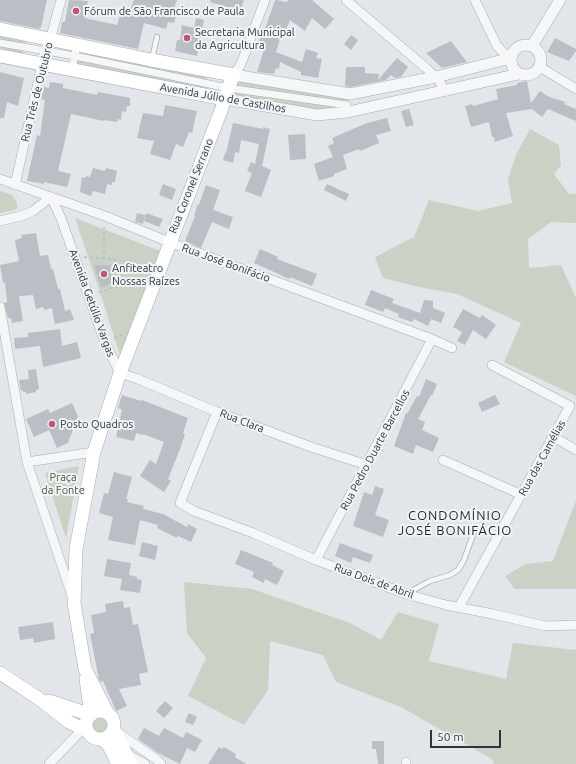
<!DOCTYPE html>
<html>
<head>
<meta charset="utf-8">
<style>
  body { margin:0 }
  #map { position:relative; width:576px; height:764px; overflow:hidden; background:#e2e5e9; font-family:Ubuntu,sans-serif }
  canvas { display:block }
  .scale { position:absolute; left:430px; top:730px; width:71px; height:18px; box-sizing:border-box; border:2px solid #2c353f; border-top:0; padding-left:5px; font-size:12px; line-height:14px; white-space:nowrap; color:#2c353f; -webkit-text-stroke:3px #f1f4f6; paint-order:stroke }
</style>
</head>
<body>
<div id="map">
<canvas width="576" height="764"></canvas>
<div class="scale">50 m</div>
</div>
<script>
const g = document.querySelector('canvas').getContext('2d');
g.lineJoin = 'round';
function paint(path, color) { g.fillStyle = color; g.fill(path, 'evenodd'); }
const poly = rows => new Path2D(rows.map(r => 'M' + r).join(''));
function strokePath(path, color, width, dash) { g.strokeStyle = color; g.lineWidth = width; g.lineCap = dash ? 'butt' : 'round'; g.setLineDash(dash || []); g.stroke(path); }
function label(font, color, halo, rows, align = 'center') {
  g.font = font + ' Ubuntu,sans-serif'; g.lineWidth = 4; g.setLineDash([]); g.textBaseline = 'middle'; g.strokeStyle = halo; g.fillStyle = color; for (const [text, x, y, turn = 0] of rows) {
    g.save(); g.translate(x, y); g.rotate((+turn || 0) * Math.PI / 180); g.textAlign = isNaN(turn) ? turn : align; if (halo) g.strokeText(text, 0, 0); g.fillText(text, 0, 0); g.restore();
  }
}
const green = poly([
  [0,32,27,35,21,60,0,56],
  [77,45,207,70,206,84,202,95,72,69],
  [234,75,350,94,347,105,317,115,225,99],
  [530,129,559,145,561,165,554,174,569,194,576,194,576,223,551,222,528,239,529,268,561,265,576,298,576,396,504,362,521,323,457,294,419,287,383,278,375,257,414,237,429,200,478,211,512,203,508,179,516,155],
  [0,191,12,195,17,203,17,208,14,210,0,213],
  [75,218,160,251,120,355,100,292],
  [79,466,66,538,45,473],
  [576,500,576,589,515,589,505,576,526,564,553,561],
  [184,582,252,589,350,623,381,640,398,612,439,624,429,661,506,679,513,643,576,650,576,764,494,764,492,759,401,707,336,682,323,655,270,641,268,690,244,725,188,696,206,658,187,633],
  '90 725a11 11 0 1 1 22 0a11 11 0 1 1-22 0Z'
]);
const building = poly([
  [0,0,47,0,41,27,39,29,0,21],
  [69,0,88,1,85,18,117,25,121,12,129,14,134,0,177,0,174,8,178,10,174,23,168,22,166,29,144,23,138,49,60,33,62,22,65,22],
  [211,0,244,0,240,11,210,2],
  [275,0,287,2,288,0,312,0,334,19,325,29,312,18,305,31,290,20,284,34,282,33,276,52,302,62,306,49,318,53,316,58,322,59,318,78,301,75,301,72,280,62,279,69,276,68,274,74,257,72,265,46,258,43,263,32,264,32],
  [196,18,204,20,197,56,175,51,177,40,180,40,182,25,194,28],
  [351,35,358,40,351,50,344,44],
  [555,38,576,49,576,51,569,61,547,52],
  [451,41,467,62,442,68,426,53],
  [397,58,408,67,401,77,395,78,391,75,386,80,350,87,345,86,346,67,365,67,365,73,379,74,378,80],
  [0,72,24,78,18,106,7,102,4,118,0,118],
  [527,81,531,103,540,91,547,96,565,102,564,104,576,109,576,121,548,109,542,117,532,109,506,113,513,136,495,142,494,137,492,137,489,122,471,127,465,106,472,104,473,106,498,99,496,89,517,85,517,83],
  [50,82,63,84,63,88,97,95,98,92,130,98,130,106,127,106,126,112,122,111,121,120,118,119,117,122,104,120,104,121,71,114,58,171,71,174,67,187,44,182,44,184,27,181,37,135,40,136,45,100,41,99,44,87,49,88],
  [165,105,197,111,192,133,189,132,183,147,176,144,170,160,150,154,154,141,137,138,143,113,163,116],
  [409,109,414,125,406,127,401,111],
  [387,118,391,131,376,135,379,143,360,151,359,149,343,155,347,169,334,174,334,176,319,181,314,164,333,157,328,146,334,143,332,138,367,123],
  [233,123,263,129,263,127,270,129,262,166,271,170,261,197,245,191,252,173,247,171,251,162,255,164,259,144,241,140,239,153,235,152,233,163,223,160,225,153,226,153],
  [305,134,306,159,290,160,288,135],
  [93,168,105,171,106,168,117,171,115,182,112,182,112,185,107,184,105,194,93,191,91,196,80,192,82,177,86,178,86,176,90,177],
  [163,184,176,189,172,200,159,195],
  [327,184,349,194,346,201,324,190],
  [206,185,220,190,213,210,233,217,229,229,212,222,201,248,185,241,195,216,194,215,198,204,199,205],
  [137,213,145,215,143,224,135,222],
  [146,213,163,219,159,227,144,221],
  [36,233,40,256,48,255,51,269,53,269,58,289,60,289,65,311,70,309,74,320,55,324,52,308,44,310,43,307,36,309,33,295,19,296,23,321,12,323,11,318,8,318,4,303,7,302,5,282,3,283,0,265,19,261,15,240,22,238,21,235],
  [260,249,278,257,277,259,317,274,312,286,290,277,289,279,281,275,254,263],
  [94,265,110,265,114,282,101,288],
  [371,290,394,299,392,303,420,313,424,300,433,301,433,308,445,313,441,323,431,319,428,326,414,319,412,322,398,317,399,314,385,308,383,312,365,305],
  [463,309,480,318,482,315,496,325,486,339,473,330,465,345,457,341,462,332,453,327],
  [60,329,62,346,77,342,81,358,43,367,40,346,15,349,14,338,28,337,28,333],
  [36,369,39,389,36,390,36,392,26,394,26,392,23,392,23,390,21,391,19,380,29,379,28,370],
  [426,379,437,384,432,396,431,395,418,419,425,422,422,430,439,438,433,452,416,445,413,454,394,446,406,413,407,414,417,396,419,397],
  [122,395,141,401,142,400,188,418,183,433,185,434,180,449,168,479,171,481,164,492,140,476,150,460,156,464,164,442,143,434,143,435,136,433,134,441,116,437,122,410,118,408],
  [495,395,500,404,482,412,478,403],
  [72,403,78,416,68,443,57,448,49,430,34,437,26,419,48,409,50,413],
  [114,472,132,477,126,499,128,499,127,502,144,506,143,509,163,514,187,527,188,524,197,529,191,542,178,536,177,538,157,528,158,525,140,520,135,545,108,540,113,517,99,513,104,493,108,494],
  [375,486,384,489,375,515,389,520,383,537,353,526,364,492,372,495],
  [142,542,158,546,155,560,139,556],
  [340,543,373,555,370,563,353,557,351,563,335,556],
  [241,550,273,563,272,565,284,571,277,585,265,579,264,583,252,577,254,572,235,564],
  [107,559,131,563,129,575,137,577,137,579,142,580,140,593,120,590,122,579,104,576],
  [123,601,124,608,130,607,133,625,138,624,148,672,139,674,141,685,119,689,127,706,116,711,103,681,101,682,99,680,90,634,94,633,91,615,106,612,105,604],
  [53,622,55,639,34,643,33,638,20,640,18,627],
  [165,701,173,708,164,718,156,711],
  [189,713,197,717,193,725,185,722],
  [144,728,159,736,164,728,183,738,186,732,202,740,195,752,187,748,180,764,158,753,138,739],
  [372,741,384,741,384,764,378,764,376,749,372,749],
  [219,747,222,749,224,747,236,754,235,757,246,764,208,764]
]);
const path = poly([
  [84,257,116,260,121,285,97,293],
  [104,259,104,227],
  [114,338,122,335]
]);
const service = poly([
  [152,59,157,37],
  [408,593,430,581,450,575,458,570,464,560,475,529]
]);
const pedestrian = poly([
  [0,43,75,56,228,88,347,105],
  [72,69,77,45]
]);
const minor = poly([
  [346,0,426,68,436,77,446,91],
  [475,0,497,46,504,53,511,58],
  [540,67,576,89],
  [234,75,241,64,265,0],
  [0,179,105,216,169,242,432,339,452,348],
  [15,185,45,51,50,40,61,0],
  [0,221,21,216,33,211,51,197,61,218,104,340,120,373,138,379,217,412,311,447,367,465],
  [0,307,27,462,72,596],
  [217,412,180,503,194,511,253,533,316,560,406,594,446,605,493,614,545,626,576,625],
  [554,437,576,450],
  [443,460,522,495],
  [27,462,94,452],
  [316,560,432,339],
  [459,607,570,406,492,365],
  [117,732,156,759,161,764],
  [125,753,145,764],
  [406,762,406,764],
  [49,764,79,733,87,729]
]);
const tertiary = poly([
  '511 60a15 15 0 1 1 30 0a15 15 0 1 1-30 0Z',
  [532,46,560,0],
  [234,75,350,94,436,77,511,58],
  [225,99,317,115,348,112,519,74]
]);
const secondary = poly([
  [0,29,151,60,234,75,228,88,222,108,120,373,94,452,76,549,74,603,85,669,107,712],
  [0,56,225,99],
  [0,673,38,698,69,722,77,726,87,729],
  [86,679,91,715],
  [49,701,91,715],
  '86 725a14 14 0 1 1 28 0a14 14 0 1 1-28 0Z',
  [114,730,131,764],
  [101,739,108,744,118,764]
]);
const markers = [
  [76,11,4,"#c15472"],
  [187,38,4,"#c15472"],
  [104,274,4,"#c15472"],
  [52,424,4,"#c15472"]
];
const poiNames = [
  ["Fórum de São Francisco de Paula",84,11],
  ["Secretaria Municipal",195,32],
  ["da Agricultura",195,45],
  ["Anfiteatro",112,268],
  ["Nossas Raízes",112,281],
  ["Posto Quadros",60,424]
];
const streetNames = [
  ["Rua Três de Outubro",37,92,-76],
  ["Avenida Júlio de Castilhos",223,98,10],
  ["Rua Coronel Serrano",191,186,-68],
  ["Rua José Bonifácio",226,263,20],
  ["Avenida Getúlio Vargas",92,303,70],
  ["Rua Clara",242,421,21],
  ["Rua Pedro Duarte Barcellos",375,450,-62],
  ["Rua das Camélias",542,458,-61],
  ["Rua Dois de Abril",374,581,20]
];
const parkNames = [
  ["Praça",63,477],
  ["da Fonte",63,490]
];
const quarterNames = [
  ["CONDOMÍNIO",455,516],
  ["JOSÉ BONIFÁCIO",455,531]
];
paint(green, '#c9d2c4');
paint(building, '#b9bfc5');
strokePath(service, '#a8adb3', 6);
strokePath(pedestrian, '#a8adb3', 8);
strokePath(minor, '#a8adb3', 10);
strokePath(tertiary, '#a8adb3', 12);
strokePath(secondary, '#a8adb3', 14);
strokePath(path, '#b8bcc0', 1.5, [3, 3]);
strokePath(service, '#f4f6f7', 4.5);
strokePath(pedestrian, '#f4f6f7', 7);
strokePath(minor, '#f4f6f7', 9);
strokePath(tertiary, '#f4f6f7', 11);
strokePath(secondary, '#fff', 13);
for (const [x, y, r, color] of markers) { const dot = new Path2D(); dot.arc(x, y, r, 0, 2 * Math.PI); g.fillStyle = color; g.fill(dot); strokePath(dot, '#f1f4f6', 1.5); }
label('11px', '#2c353f', '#f1f4f6', poiNames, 'left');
label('11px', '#2c353f', '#f1f4f6', streetNames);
label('11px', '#44593a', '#f1f4f6', parkNames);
g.letterSpacing = '1px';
label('13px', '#1e2630', '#f1f4f6', quarterNames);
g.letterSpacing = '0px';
</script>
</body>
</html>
